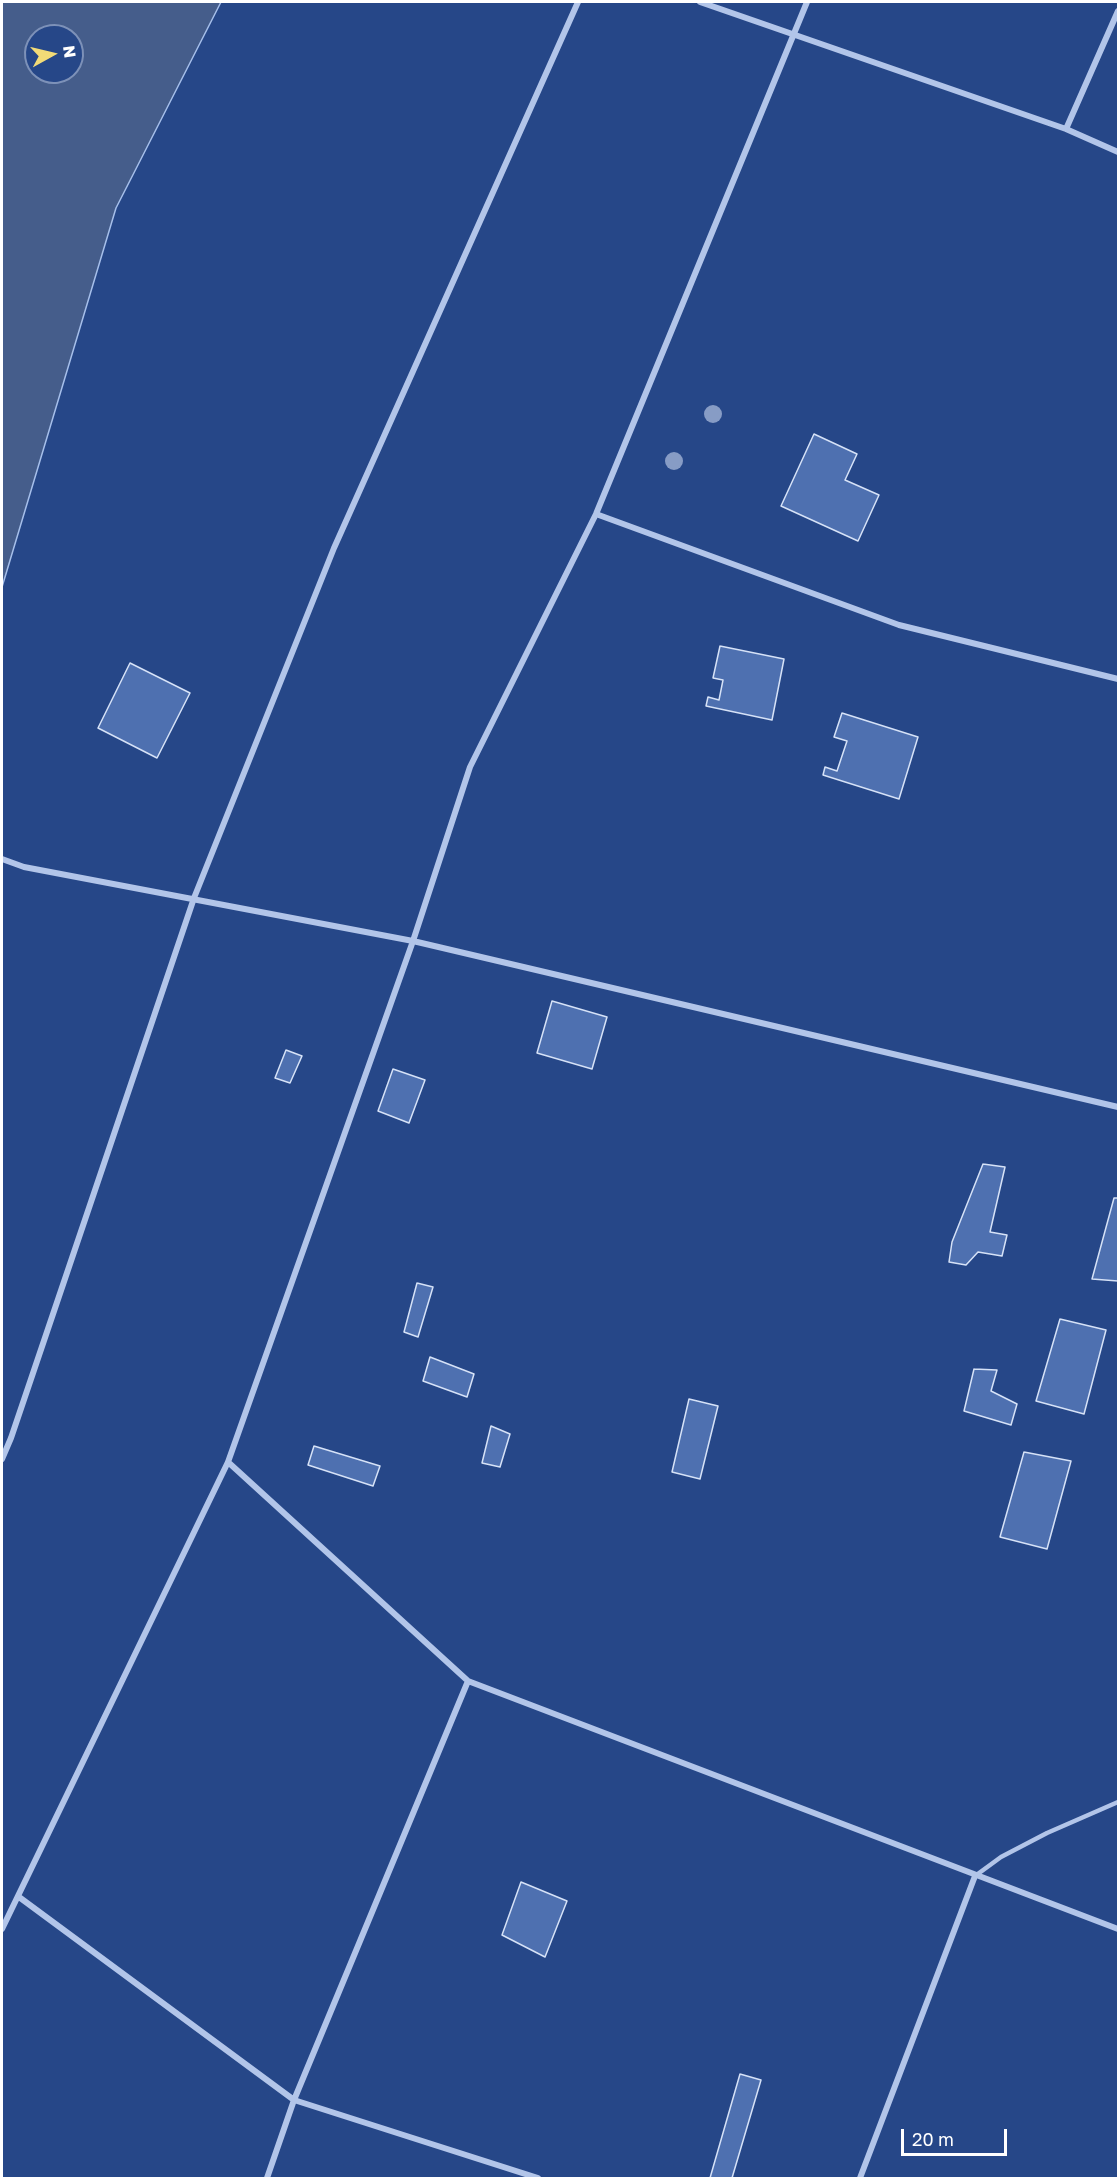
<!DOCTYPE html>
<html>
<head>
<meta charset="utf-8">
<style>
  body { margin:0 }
  #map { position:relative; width:1120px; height:2180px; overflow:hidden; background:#264788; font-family:"Golos Text",sans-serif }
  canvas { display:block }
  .frame { position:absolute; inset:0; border:3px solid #fff; pointer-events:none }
  .north { position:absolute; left:24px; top:24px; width:60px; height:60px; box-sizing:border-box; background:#264788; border:2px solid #7d91b8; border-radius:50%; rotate:82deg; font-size:16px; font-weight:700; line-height:24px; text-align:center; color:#fff }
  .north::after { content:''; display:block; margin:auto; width:21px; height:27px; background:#f2db77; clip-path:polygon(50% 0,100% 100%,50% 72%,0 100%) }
  .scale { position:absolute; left:901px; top:2129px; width:106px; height:27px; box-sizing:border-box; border:3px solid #fff; border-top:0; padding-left:8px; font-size:18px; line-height:21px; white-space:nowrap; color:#fff; -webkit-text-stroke:4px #264788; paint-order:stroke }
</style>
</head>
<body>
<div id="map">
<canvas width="1120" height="2180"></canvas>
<div class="frame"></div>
<div class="north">N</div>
<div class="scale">20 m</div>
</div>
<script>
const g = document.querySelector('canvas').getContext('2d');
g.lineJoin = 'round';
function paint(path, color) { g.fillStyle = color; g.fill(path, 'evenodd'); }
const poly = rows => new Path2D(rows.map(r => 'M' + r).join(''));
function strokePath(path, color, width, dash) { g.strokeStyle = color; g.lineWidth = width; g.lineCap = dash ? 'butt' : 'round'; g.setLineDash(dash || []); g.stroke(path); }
const water = poly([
  [2,2,221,2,116,208,2,587,2,2],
  [36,36,72,36,72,72,36,72,36,36]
]);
const building = poly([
  [814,434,857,454,845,480,879,495,858,541,781,506,814,434],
  [720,646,784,659,772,720,706,706,708,697,719,700,723,680,713,678,720,646],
  [130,663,190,693,157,758,98,728,130,663],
  [842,713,918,737,899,799,823,775,825,767,837,771,847,741,834,737,842,713],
  [552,1001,607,1017,592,1069,537,1053,552,1001],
  [286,1050,302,1056,290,1083,275,1078,286,1050],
  [393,1069,425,1080,409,1123,378,1111,393,1069],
  [983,1164,1005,1167,990,1232,1007,1235,1002,1256,978,1252,966,1265,949,1262,952,1242,983,1164],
  [1114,1198,1118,1198,1118,1281,1092,1279,1114,1198],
  [417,1283,433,1287,418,1337,404,1332,417,1283],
  [1060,1319,1106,1330,1084,1414,1036,1401,1060,1319],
  [430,1357,474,1374,467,1397,423,1381,430,1357],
  [974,1369,997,1370,991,1391,1017,1404,1011,1425,964,1411,974,1369],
  [689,1399,718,1406,700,1479,672,1472,689,1399],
  [491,1426,510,1434,500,1467,482,1463,491,1426],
  [314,1446,380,1466,373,1486,308,1465,314,1446],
  [1024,1452,1071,1461,1047,1549,1000,1537,1024,1452],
  [521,1882,567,1901,545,1957,502,1935,521,1882],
  [740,2074,761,2080,732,2178,710,2178,740,2074]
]);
const service = poly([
  [975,1876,1001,1857,1047,1833,1118,1802]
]);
const minor = poly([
  [700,2,1066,129,1118,152],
  [1066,129,1118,11],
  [596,514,899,625,1118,679],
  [2,859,24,867,413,941,1118,1107],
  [2,1459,11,1438,194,898,334,548,578,2],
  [228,1462,468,1681,1118,1929],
  [19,1897,294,2100,538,2178],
  [2,1929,228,1462,413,941,470,767,596,514,807,2],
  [267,2178,294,2100,468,1681],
  [860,2178,975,1876]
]);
const trees = [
  [713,414],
  [674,461]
];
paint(water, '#455d8b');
strokePath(water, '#a6bfea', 1.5);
paint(building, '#4e70b0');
strokePath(building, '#d6e2f7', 1.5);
strokePath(service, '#b2c5e9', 4.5);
strokePath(minor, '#b2c5e9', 6);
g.fillStyle = '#879cc5';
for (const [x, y] of trees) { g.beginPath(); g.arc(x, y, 9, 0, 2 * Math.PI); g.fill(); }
</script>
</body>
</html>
